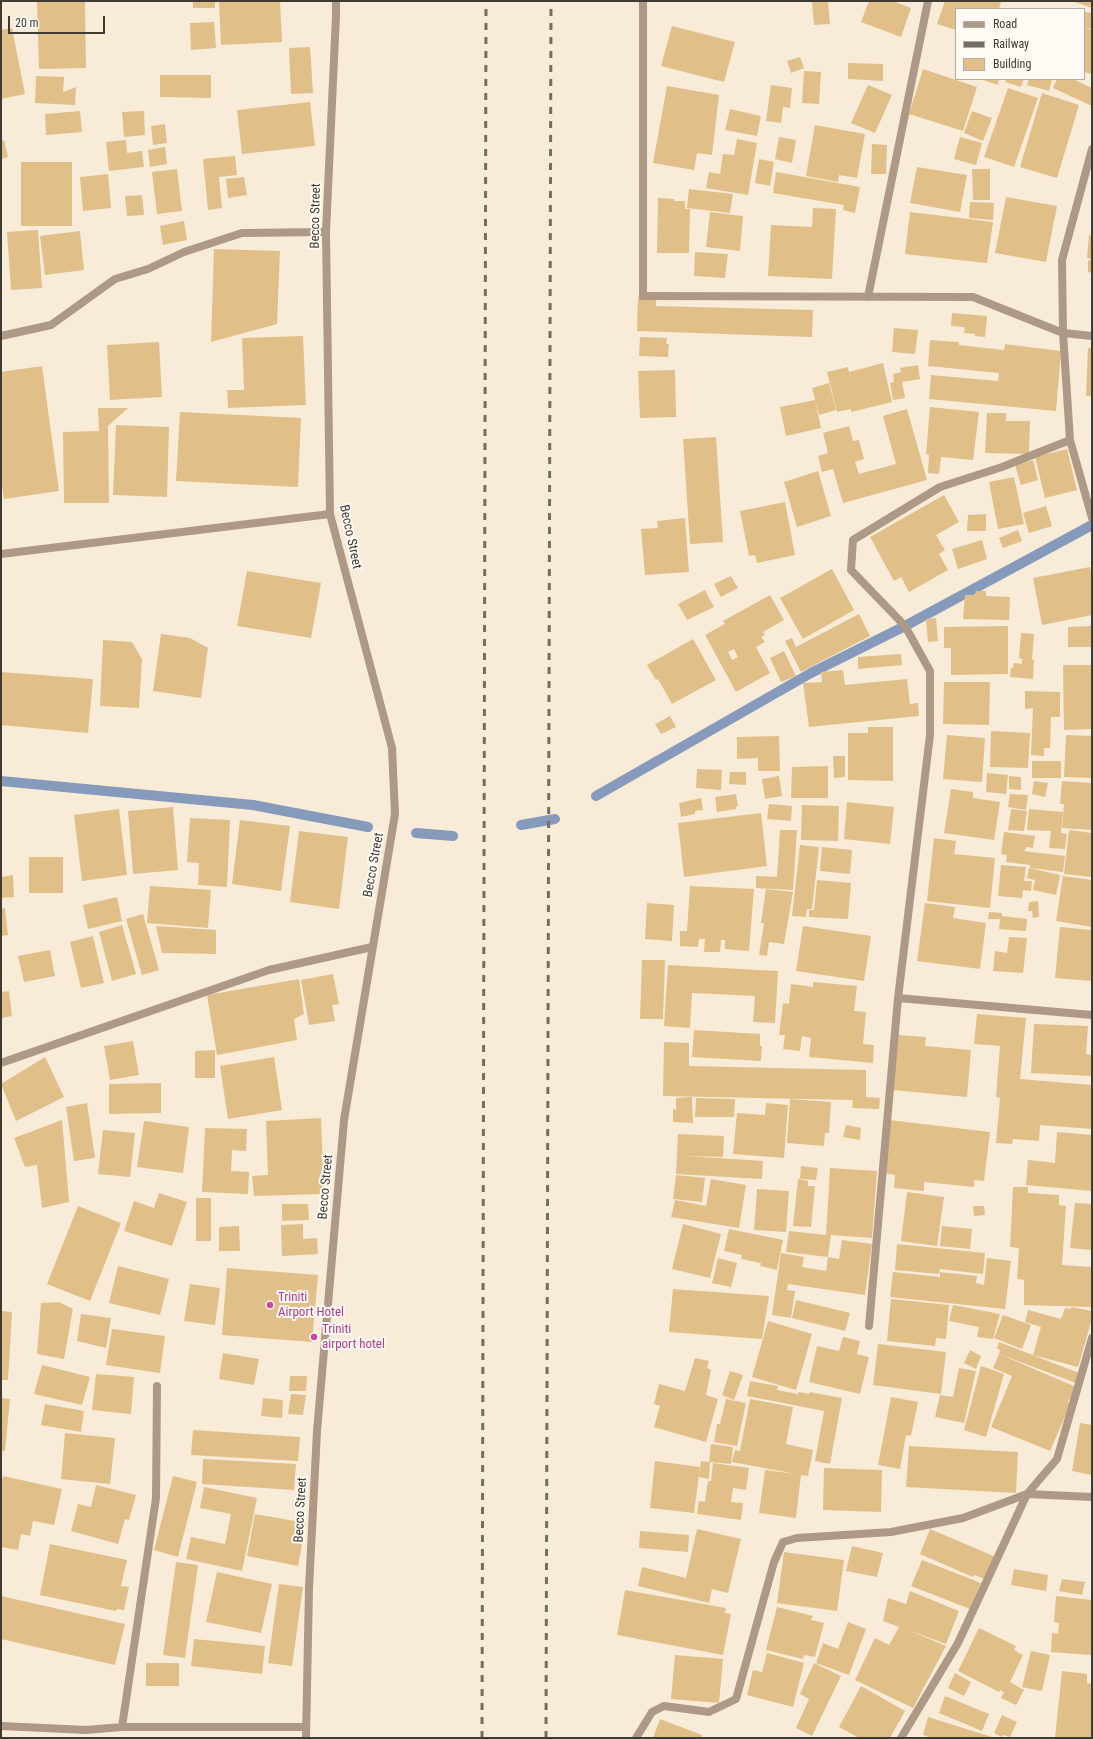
<!DOCTYPE html>
<html>
<head>
<meta charset="utf-8">
<style>
  body { margin:0 }
  #map { position:relative; width:1093px; height:1739px; overflow:hidden; background:#f8ecd9; font-family:"Roboto Condensed",sans-serif }
  canvas { display:block }
  .frame { position:absolute; inset:0; border:2px solid #3f3b33; pointer-events:none }
  .legend { position:absolute; left:955px; top:8px; width:130px; height:72px; box-sizing:border-box; background:#fffaf3; border:1px solid #b2aea6; margin:0; padding:5px 7px; list-style:none; font-size:12px; color:#3f3b33 }
  .legend li { display:flex; align-items:center; gap:8px; height:20px }
  .legend b { width:20px; border:1px solid #b2aea6 }
  .scale { position:absolute; left:8px; top:16px; width:97px; height:18px; box-sizing:border-box; border:2px solid #3f3b33; border-top:0; padding-left:5px; font-size:12px; line-height:14px; white-space:nowrap; color:#3f3b33; -webkit-text-stroke:3px #fffaf3; paint-order:stroke }
</style>
</head>
<body>
<div id="map">
<canvas width="1093" height="1739"></canvas>
<div class="frame"></div>
<ul class="legend">
<li><b style="height:5px;background:#ae9886"></b>Road</li>
<li><b style="height:5px;background:#736d62"></b>Railway</li>
<li><b style="height:11px;background:#e1bf89"></b>Building</li>
</ul>
<div class="scale">20 m</div>
</div>
<script>
const g = document.querySelector('canvas').getContext('2d');
g.lineJoin = 'round';
const poly = rows => new Path2D(rows.map(r => 'M' + r).join(''));
function strokePath(path, color, width, dash) { g.strokeStyle = color; g.lineWidth = width; g.lineCap = dash ? 'butt' : 'round'; g.setLineDash(dash || []); g.stroke(path); }
function paint(path, color) { g.fillStyle = color; g.fill(path, 'evenodd'); }
function label(font, color, halo, rows, align = 'center') {
  g.font = font + ' "Roboto Condensed",sans-serif'; g.lineWidth = 4; g.setLineDash([]); g.textBaseline = 'middle'; g.strokeStyle = halo; g.fillStyle = color; for (const [text, x, y, turn = 0] of rows) {
    g.save(); g.translate(x, y); g.rotate((+turn || 0) * Math.PI / 180); g.textAlign = isNaN(turn) ? turn : align; if (halo) g.strokeText(text, 0, 0); g.fillText(text, 0, 0); g.restore();
  }
}
const stream = poly([
  [1,781,253,805,368,827],
  [596,796,811,673,905,626,1092,525],
  [521,825,555,819],
  [416,833,453,836]
]);
const building = poly([
  [37,1,85,1,86,68,39,69],
  [193,1,215,1,215,8,193,8],
  [219,1,280,1,282,42,221,45],
  [812,1,828,1,830,24,814,25],
  [869,1,893,1,911,8,901,37,861,22],
  [945,1,999,1,1001,2,999,9,956,9,956,30,937,24],
  [1072,1,1092,1,1092,8],
  [1084,12,1092,13,1092,29,1084,28],
  [214,22,216,48,191,50,190,23],
  [672,26,735,42,724,82,661,66],
  [12,28,25,94,1,99,1,30],
  [1084,28,1092,30,1092,74,1084,72],
  [310,47,313,93,291,94,289,48],
  [800,57,804,68,791,73,787,61],
  [848,63,883,64,883,81,848,79],
  [923,69,977,87,963,131,909,114],
  [804,71,821,72,819,104,802,103],
  [160,75,211,75,211,98,160,97],
  [36,76,64,77,63,92,76,87,75,105,35,103],
  [980,79,999,79,998,85],
  [1006,79,1024,79,1021,87,1005,82],
  [1029,79,1052,79,1049,91,1027,85],
  [1057,79,1073,79,1092,88,1092,106,1053,88],
  [771,85,792,88,790,108,783,107,781,123,766,121],
  [868,85,892,95,875,133,851,123],
  [667,86,719,95,712,155,697,153,694,170,653,163],
  [1008,88,1038,98,1014,167,984,157],
  [1042,93,1079,105,1057,178,1020,167],
  [310,102,315,146,242,154,237,110],
  [730,109,761,116,757,136,725,130],
  [80,111,82,132,46,135,45,114],
  [144,111,145,135,124,137,122,112],
  [972,111,992,118,983,141,964,133],
  [165,124,167,143,153,145,151,126],
  [815,125,865,134,857,178,839,175,838,182,806,176],
  [779,137,796,140,792,163,775,159],
  [960,137,982,143,976,165,954,159],
  [737,139,757,143,748,195,706,188,709,172,720,174,723,154,734,155],
  [4,140,8,157,1,159,1,141],
  [126,140,127,153,142,151,144,167,109,171,106,142],
  [872,144,887,145,886,174,871,174],
  [165,147,167,164,150,167,148,150],
  [235,156,237,175,219,177,222,208,208,210,203,159],
  [759,159,774,162,770,186,755,183],
  [21,162,72,162,72,226,21,226],
  [917,167,967,175,960,212,910,203],
  [177,169,182,211,157,214,152,172],
  [972,169,990,169,990,200,973,200],
  [776,172,860,187,855,213,843,210,844,205,773,193],
  [108,174,111,208,83,211,80,177],
  [244,177,247,195,228,198,226,179],
  [689,189,733,194,730,213,687,208],
  [142,195,144,215,127,216,125,196],
  [1006,197,1057,206,1046,262,995,253],
  [658,198,674,199,674,201,685,201,685,209,690,209,689,253,657,253],
  [970,202,994,203,993,220,969,218],
  [813,208,836,209,832,279,768,276,771,225,812,227],
  [710,212,743,216,740,251,706,247],
  [910,212,993,222,987,263,905,254],
  [184,221,187,240,163,245,160,226],
  [38,230,42,288,11,290,7,232],
  [80,231,84,270,45,275,40,236],
  [1089,235,1092,236,1092,259,1087,258],
  [214,249,280,251,277,324,211,342],
  [695,252,728,254,725,278,694,276],
  [1088,260,1092,261,1092,273,1088,272],
  [638,297,656,297,656,306,813,310,812,337,637,331],
  [952,313,987,316,985,337,975,336,975,334,964,333,965,327,951,326],
  [894,328,918,330,915,354,892,352],
  [303,336,306,405,228,408,227,390,244,390,242,338],
  [640,337,667,338,666,344,669,344,668,357,639,356],
  [930,340,959,342,959,345,1004,350,1005,344,1061,351,1056,411,929,399,931,375,998,381,999,373,928,366],
  [159,342,162,397,110,400,107,345],
  [1088,348,1092,348,1092,396,1086,396],
  [883,363,892,402,851,412,851,409,837,412,827,372,848,367,849,372],
  [918,365,920,379,902,382,905,398,893,400,890,383,894,382,893,374,901,372,900,368],
  [42,366,59,491,4,499,1,479,1,372],
  [675,370,676,417,640,418,638,371],
  [829,383,836,410,819,415,812,388],
  [815,400,821,428,786,436,780,407],
  [930,407,979,412,973,460,941,457,939,474,928,473,929,455,926,454],
  [98,408,128,408,108,426,109,503,64,503,63,432,99,431],
  [907,409,927,480,843,503,833,469,822,472,818,456,828,453,823,433,849,426,853,441,859,440,864,459,855,462,859,474,896,464,883,416],
  [180,412,301,418,298,487,176,481],
  [987,413,1006,413,1006,421,1030,421,1029,454,985,453],
  [116,425,169,427,167,497,113,495],
  [716,437,723,542,690,544,683,439],
  [1067,449,1077,490,1045,498,1035,457],
  [1033,460,1038,480,1021,485,1015,465],
  [818,471,831,516,797,527,784,482],
  [1014,477,1024,524,998,529,989,482],
  [944,495,959,522,936,535,945,550,939,554,948,570,909,592,901,577,894,581,870,537],
  [785,502,795,555,757,563,755,555,749,556,740,511],
  [1046,506,1052,526,1029,533,1023,513],
  [986,514,986,531,967,531,968,515],
  [685,518,689,572,645,575,641,529,658,528,657,521],
  [1018,530,1022,541,1003,548,999,538],
  [982,540,987,559,958,569,952,549],
  [1090,567,1092,578,1092,615,1042,625,1033,578],
  [832,569,854,610,803,639,780,598],
  [247,571,321,583,311,638,237,626],
  [731,576,738,588,721,597,714,584],
  [705,590,714,607,687,620,678,604],
  [976,591,986,591,986,596,1010,597,1009,620,963,619,965,595,975,595],
  [770,595,784,620,763,632,765,635,761,637,765,642,756,647,770,673,736,692,705,635,725,624,723,621],
  [734,649,738,657,732,660,728,652],
  [859,614,870,636,801,672,785,641,792,638,796,647],
  [936,618,938,641,928,642,926,619],
  [1008,626,1008,674,951,675,951,648,944,648,944,627],
  [1092,626,1092,647,1068,647,1068,627],
  [1021,633,1034,634,1032,659,1034,660,1033,679,1010,677,1011,668,1013,668,1014,663,1022,664,1022,659,1019,658],
  [161,634,190,638,208,648,201,698,153,691],
  [693,639,716,680,672,704,658,679,656,680,647,665],
  [103,640,132,642,142,659,139,708,100,706],
  [784,651,796,676,781,682,770,658],
  [901,654,902,665,858,669,858,657],
  [1063,665,1092,665,1092,729,1064,730],
  [843,670,845,685,907,679,910,704,918,703,919,716,809,727,803,683,822,682,821,672],
  [1,672,93,679,88,733,1,725],
  [944,682,990,682,989,725,943,724],
  [1025,691,1060,692,1060,717,1051,717,1050,748,1044,748,1044,756,1031,755,1033,708,1025,709],
  [670,716,676,727,661,734,655,724],
  [868,727,893,727,893,781,848,780,848,733,868,733],
  [991,731,1030,733,1028,768,990,767],
  [947,735,985,738,982,782,943,779],
  [1066,735,1092,736,1092,778,1064,777],
  [779,736,780,771,758,771,758,758,737,759,737,737],
  [833,756,845,756,845,777,834,778],
  [1032,761,1061,761,1061,778,1032,778],
  [828,766,828,798,791,798,792,767],
  [697,769,722,770,721,790,696,788],
  [730,772,746,772,746,785,729,784],
  [987,773,1008,775,1006,794,986,792],
  [779,776,782,796,765,799,762,779],
  [1009,776,1021,777,1021,790,1009,789],
  [1034,781,1048,783,1045,797,1032,794],
  [1062,781,1092,783,1092,830,1062,828,1064,804,1060,804],
  [951,789,973,792,973,798,1000,802,994,840,944,833],
  [736,794,738,806,736,807,736,809,717,812,715,797],
  [1010,794,1028,795,1026,810,1008,807],
  [701,798,703,810,695,811,695,814,681,817,679,803],
  [847,802,894,807,890,844,844,839],
  [769,804,792,806,791,821,767,819],
  [802,805,839,806,838,841,801,840],
  [173,807,178,870,133,874,128,811],
  [119,809,127,875,82,881,74,815],
  [1011,809,1027,811,1024,831,1008,830],
  [1029,809,1063,812,1061,833,1067,834,1065,849,1049,848,1051,831,1027,830],
  [761,813,767,866,684,877,678,823],
  [190,818,230,820,227,887,198,885,199,863,187,862],
  [240,820,290,826,281,891,232,884],
  [780,830,797,830,793,890,756,888,756,876,777,877],
  [1069,830,1092,833,1092,877,1064,874],
  [299,831,348,837,339,909,290,902],
  [1004,832,1035,836,1033,848,1027,847,1024,851,1065,856,1063,872,1030,868,1030,865,1006,862,1007,855,1001,854],
  [934,838,956,841,954,854,995,858,990,908,927,901],
  [800,845,819,847,812,909,807,909,806,917,792,916],
  [822,847,852,850,850,874,820,871],
  [29,857,63,857,63,893,29,893],
  [1001,865,1026,867,1024,881,1032,881,1031,891,1023,890,1022,898,998,896],
  [1029,868,1060,875,1056,895,1033,890,1035,880,1027,878],
  [13,875,14,897,1,898,1,877],
  [1063,876,1092,880,1092,927,1056,921],
  [817,880,851,883,848,919,809,917,809,910,814,910],
  [150,886,211,890,208,928,147,923],
  [690,886,754,889,749,951,725,949,725,940,721,940,720,952,704,952,705,939,699,939,698,947,680,946,680,931,687,931],
  [766,889,793,892,784,944,769,942,767,956,759,955,764,923,761,923],
  [117,897,122,921,88,929,83,905],
  [1038,901,1039,917,1033,918,1032,911,1028,911,1029,902],
  [647,903,674,905,672,941,645,939],
  [925,903,955,907,953,918,986,923,980,969,917,961],
  [5,908,8,935,1,936,1,909],
  [989,912,1002,913,1002,916,1027,919,1026,931,999,929,1000,919,988,919],
  [143,914,159,970,142,975,126,919],
  [122,925,136,974,112,981,99,932],
  [156,926,216,930,216,954,162,953],
  [803,926,871,936,864,981,796,971],
  [1060,927,1092,930,1092,981,1055,978],
  [93,936,104,983,81,988,70,942],
  [1009,937,1027,938,1023,973,993,971,995,951,1007,953],
  [50,950,55,976,24,982,18,956],
  [642,960,665,960,663,1019,640,1019],
  [668,965,778,971,775,1023,753,1022,755,996,692,993,690,1028,664,1026],
  [333,974,339,1004,332,1005,335,1021,309,1025,301,980],
  [299,979,304,1014,294,1019,297,1040,217,1055,207,995],
  [813,982,857,986,854,1011,866,1012,863,1044,874,1045,873,1063,809,1057,811,1038,802,1036,800,1051,783,1049,785,1035,779,1035,783,1003,789,1004,791,984,813,987],
  [9,991,12,1016,1,1018,1,992],
  [977,1014,1026,1018,1020,1079,1092,1085,1092,1129,1040,1125,1039,1141,1013,1139,1012,1144,996,1143,1000,1098,996,1097,1000,1046,974,1044],
  [1034,1024,1088,1026,1086,1054,1092,1055,1092,1076,1031,1073],
  [694,1030,760,1034,760,1046,762,1046,761,1061,692,1057],
  [897,1035,926,1037,925,1046,971,1050,967,1097,892,1090],
  [133,1041,139,1075,110,1080,104,1046],
  [664,1042,689,1043,689,1066,866,1070,866,1097,880,1098,879,1109,852,1108,853,1100,663,1096],
  [215,1050,215,1078,195,1078,195,1051],
  [45,1057,64,1097,16,1121,1,1084],
  [274,1057,282,1110,228,1119,220,1066],
  [161,1083,161,1113,109,1114,109,1084],
  [692,1097,693,1123,673,1122,673,1109,676,1110,676,1098],
  [696,1098,735,1099,734,1117,695,1117],
  [790,1099,831,1102,829,1133,825,1133,824,1146,787,1143],
  [87,1103,95,1158,74,1161,66,1107],
  [766,1103,788,1105,784,1158,733,1154,737,1113,765,1115],
  [321,1118,324,1194,254,1196,252,1176,268,1175,266,1121],
  [62,1120,69,1202,42,1208,37,1165,25,1167,14,1138],
  [889,1120,990,1132,984,1181,974,1180,974,1187,924,1182,924,1191,894,1188,895,1175,883,1173],
  [144,1121,189,1127,183,1173,137,1167],
  [846,1125,861,1128,860,1140,843,1137],
  [205,1128,247,1129,246,1151,232,1150,231,1171,249,1172,248,1194,202,1192],
  [103,1130,135,1133,130,1177,98,1174],
  [1057,1132,1092,1135,1092,1191,1026,1185,1028,1160,1055,1163],
  [678,1134,724,1136,723,1157,686,1156,763,1161,762,1179,676,1174],
  [801,1166,818,1168,816,1180,800,1179],
  [830,1168,877,1171,872,1238,831,1235,828,1257,786,1252,789,1231,826,1235],
  [676,1175,705,1178,702,1202,673,1199],
  [711,1179,746,1185,739,1228,671,1217,675,1200,706,1206],
  [798,1179,808,1181,808,1186,815,1186,811,1227,793,1226],
  [1013,1187,1028,1187,1028,1193,1059,1195,1059,1205,1066,1206,1062,1265,1092,1267,1092,1307,1024,1305,1024,1280,1017,1279,1019,1248,1010,1247],
  [757,1189,789,1191,786,1232,754,1230],
  [907,1192,944,1197,937,1246,901,1241],
  [159,1193,187,1202,172,1246,124,1231,134,1201,154,1208],
  [196,1198,211,1198,211,1241,196,1241],
  [1075,1203,1092,1204,1091,1250,1070,1248],
  [282,1204,308,1204,309,1220,282,1221],
  [78,1206,121,1223,90,1301,47,1284],
  [973,1206,984,1206,985,1215,974,1216],
  [303,1224,303,1239,317,1238,318,1254,282,1256,281,1225],
  [683,1224,721,1234,710,1278,672,1269],
  [239,1226,240,1251,219,1251,219,1227],
  [942,1226,972,1229,970,1249,940,1246],
  [729,1229,783,1240,777,1270,760,1266,761,1263,741,1259,742,1255,724,1251],
  [842,1240,872,1244,865,1295,788,1284,787,1290,795,1291,791,1318,772,1315,781,1253,804,1257,802,1267,826,1271,828,1257,839,1259],
  [897,1244,985,1253,983,1274,940,1269,939,1274,895,1270],
  [718,1258,737,1263,731,1287,712,1283],
  [987,1258,1011,1261,1005,1309,890,1297,893,1272,940,1277,940,1272,977,1276,976,1283,984,1285],
  [118,1266,169,1279,160,1315,109,1303],
  [227,1268,318,1275,312,1342,222,1335],
  [190,1284,220,1288,215,1325,184,1321],
  [673,1289,769,1296,762,1339,669,1332],
  [891,1299,949,1305,946,1339,936,1338,935,1346,887,1341],
  [796,1300,850,1313,845,1331,792,1318],
  [59,1302,73,1309,64,1359,37,1354,41,1303],
  [953,1305,1000,1314,993,1339,977,1337,979,1327,949,1321],
  [1071,1307,1092,1311,1092,1319,1078,1367,1033,1355,1041,1327,1025,1322,1028,1310,1061,1319,1065,1308,1071,1309],
  [1,1311,12,1312,8,1380,1,1380],
  [81,1314,111,1318,106,1348,77,1341],
  [1003,1315,1031,1325,1022,1349,994,1338],
  [768,1321,812,1334,796,1390,752,1377],
  [112,1329,165,1336,160,1373,106,1365],
  [843,1337,860,1341,857,1354,869,1357,860,1394,809,1382,817,1346,839,1351],
  [999,1342,1079,1373,1076,1383,999,1354,1000,1350,997,1348],
  [878,1344,946,1352,941,1394,873,1385],
  [970,1350,981,1356,976,1369,964,1363],
  [223,1353,259,1359,254,1385,219,1379],
  [999,1354,1076,1387,1071,1400,1069,1399,1068,1402,1071,1403,1050,1451,991,1427,1012,1376,993,1368],
  [695,1358,709,1361,707,1368,711,1370,706,1395,718,1399,706,1442,654,1427,660,1406,654,1404,659,1384,685,1391],
  [42,1365,90,1377,82,1405,34,1394],
  [981,1366,1004,1374,986,1437,964,1430],
  [959,1368,976,1371,964,1423,935,1417,940,1395,953,1397],
  [730,1371,743,1375,734,1400,722,1395],
  [96,1374,134,1377,131,1414,92,1410],
  [290,1376,307,1376,306,1391,289,1391],
  [750,1381,778,1386,777,1390,798,1394,799,1392,809,1394,810,1392,842,1398,830,1464,815,1461,824,1411,747,1396],
  [291,1394,306,1395,303,1415,288,1414],
  [891,1397,918,1402,911,1436,906,1435,900,1469,878,1465],
  [1,1398,10,1399,5,1451,1,1451],
  [263,1398,283,1400,282,1418,261,1416],
  [726,1399,746,1403,737,1446,714,1442,717,1424,720,1424],
  [750,1399,793,1407,786,1444,813,1450,808,1476,801,1475,796,1518,759,1513,765,1470,796,1474,732,1462,735,1450,740,1451],
  [45,1404,84,1411,81,1432,41,1425],
  [1080,1423,1092,1425,1092,1475,1072,1471],
  [193,1430,300,1437,298,1461,191,1455],
  [65,1433,115,1438,110,1484,61,1479],
  [711,1444,733,1447,731,1464,710,1462,709,1479,699,1477,701,1461,709,1462],
  [909,1446,1018,1452,1016,1493,906,1487],
  [203,1459,296,1464,294,1490,202,1484],
  [655,1461,700,1467,694,1513,650,1508],
  [713,1463,749,1468,746,1490,733,1488,731,1502,743,1503,741,1520,697,1514,699,1501,705,1502,708,1481,711,1481],
  [824,1468,882,1470,881,1512,823,1510],
  [3,1476,62,1489,54,1525,33,1521,30,1536,21,1534,18,1550,1,1547,1,1487],
  [173,1476,197,1482,178,1557,154,1550],
  [96,1485,136,1495,129,1520,125,1519,118,1544,71,1531,78,1504,91,1507],
  [204,1487,257,1498,242,1571,186,1559,191,1537,225,1544,231,1514,200,1508],
  [255,1514,306,1523,298,1566,247,1556],
  [697,1529,741,1539,728,1593,712,1589,709,1603,638,1586,642,1567,686,1578],
  [930,1529,996,1557,987,1580,975,1575,973,1577,920,1554],
  [640,1531,689,1535,688,1552,639,1548],
  [50,1544,127,1560,121,1586,129,1587,124,1610,117,1609,116,1611,40,1595],
  [852,1546,883,1553,877,1577,846,1571],
  [784,1552,844,1560,837,1611,777,1603],
  [922,1560,981,1583,970,1609,911,1586],
  [176,1562,198,1565,185,1658,163,1655],
  [1014,1569,1048,1575,1046,1591,1011,1585],
  [217,1572,272,1584,261,1633,206,1622],
  [1062,1579,1085,1582,1082,1595,1059,1591],
  [279,1584,303,1587,292,1666,268,1663],
  [625,1590,726,1608,725,1613,731,1614,723,1655,617,1635],
  [910,1591,959,1611,946,1644,908,1630,946,1646,913,1708,855,1680,875,1638,889,1645,899,1627,883,1621,888,1598,906,1604],
  [1,1596,125,1624,115,1665,1,1639],
  [1056,1596,1092,1600,1091,1655,1051,1652,1052,1633,1058,1634,1059,1623,1054,1622],
  [777,1607,813,1616,811,1620,824,1623,815,1657,804,1655,803,1659,766,1650],
  [848,1622,866,1629,849,1675,816,1663,823,1643,838,1649],
  [979,1628,1016,1646,1014,1650,1023,1655,1010,1682,1024,1690,1016,1705,1001,1698,1004,1692,1000,1690,999,1692,958,1671],
  [194,1639,265,1646,262,1674,191,1666],
  [1031,1651,1050,1655,1042,1691,1022,1687],
  [767,1653,804,1663,793,1707,747,1695,753,1670,762,1672],
  [675,1655,723,1659,719,1703,671,1699],
  [146,1663,179,1663,179,1686,146,1686],
  [814,1663,841,1676,812,1736,796,1728,809,1699,800,1694],
  [1062,1671,1087,1674,1087,1683,1092,1684,1092,1738,1055,1738],
  [955,1673,971,1682,964,1696,948,1688],
  [861,1686,905,1711,890,1738,859,1738,839,1727],
  [945,1696,989,1714,982,1731,939,1713],
  [1002,1715,1017,1722,1010,1737,1003,1735,1002,1737,994,1733],
  [928,1717,992,1737,992,1738,932,1738,923,1735],
  [660,1719,702,1735,701,1738,653,1738]
]);
const service = poly([
  [643,296,643,1]
]);
const minor = poly([
  [1092,149,1062,260,1063,333,1070,440,1092,518],
  [643,296,973,297,1063,333,1092,336],
  [868,297,928,1],
  [1,336,51,325,115,279,148,269,184,252,242,233,326,232],
  [1,554,330,514],
  [898,998,1092,1015],
  [1,1063,269,970,372,947],
  [869,1326,898,998,930,735,930,671,905,626,851,570,853,540,940,487,1002,467,1070,440],
  [1,1726,86,1730,122,1727,306,1727],
  [122,1727,156,1498,157,1386],
  [636,1738,652,1712,664,1706,709,1712,736,1699,774,1562,783,1542,797,1538,891,1532,963,1518,1027,1494,1092,1497],
  [901,1738,958,1643,1027,1494,1057,1459,1092,1338]
]);
const tertiary = poly([
  [306,1738,309,1588,317,1431,344,1120,395,814,392,748,330,514,326,232,336,16,336,1]
]);
const rail = poly([
  [482,1738,486,1],
  [546,1738,551,1]
]);
const markers = [
  [270,1305,4,"#d1479c"],
  [314,1337,4,"#d1479c"]
];
const streetNames = [
  ["Becco Street",316,216,-89],
  ["Becco Street",350,537,78],
  ["Becco Street",374,865,-80],
  ["Becco Street",326,1187,-85],
  ["Becco Street",301,1510,-87]
];
const hotelNames = [
  ["Triniti",278,1298],
  ["Airport Hotel",278,1313],
  ["Triniti",322,1330],
  ["airport hotel",322,1345]
];
strokePath(stream, '#869abc', 10);
paint(building, '#e1bf89');
strokePath(service, '#ae9886', 8);
strokePath(minor, '#ae9886', 8);
strokePath(tertiary, '#ae9886', 8);
strokePath(rail, '#736d62', 3, [7, 7]);
for (const [x, y, r, color] of markers) { const dot = new Path2D(); dot.arc(x, y, r, 0, 2 * Math.PI); g.fillStyle = color; g.fill(dot); strokePath(dot, '#fffaf3', 1.5); }
label('13px', '#3f3b33', '#fffaf3', streetNames);
label('13px', '#b23c85', '#fffaf3', hotelNames, 'left');
</script>
</body>
</html>
